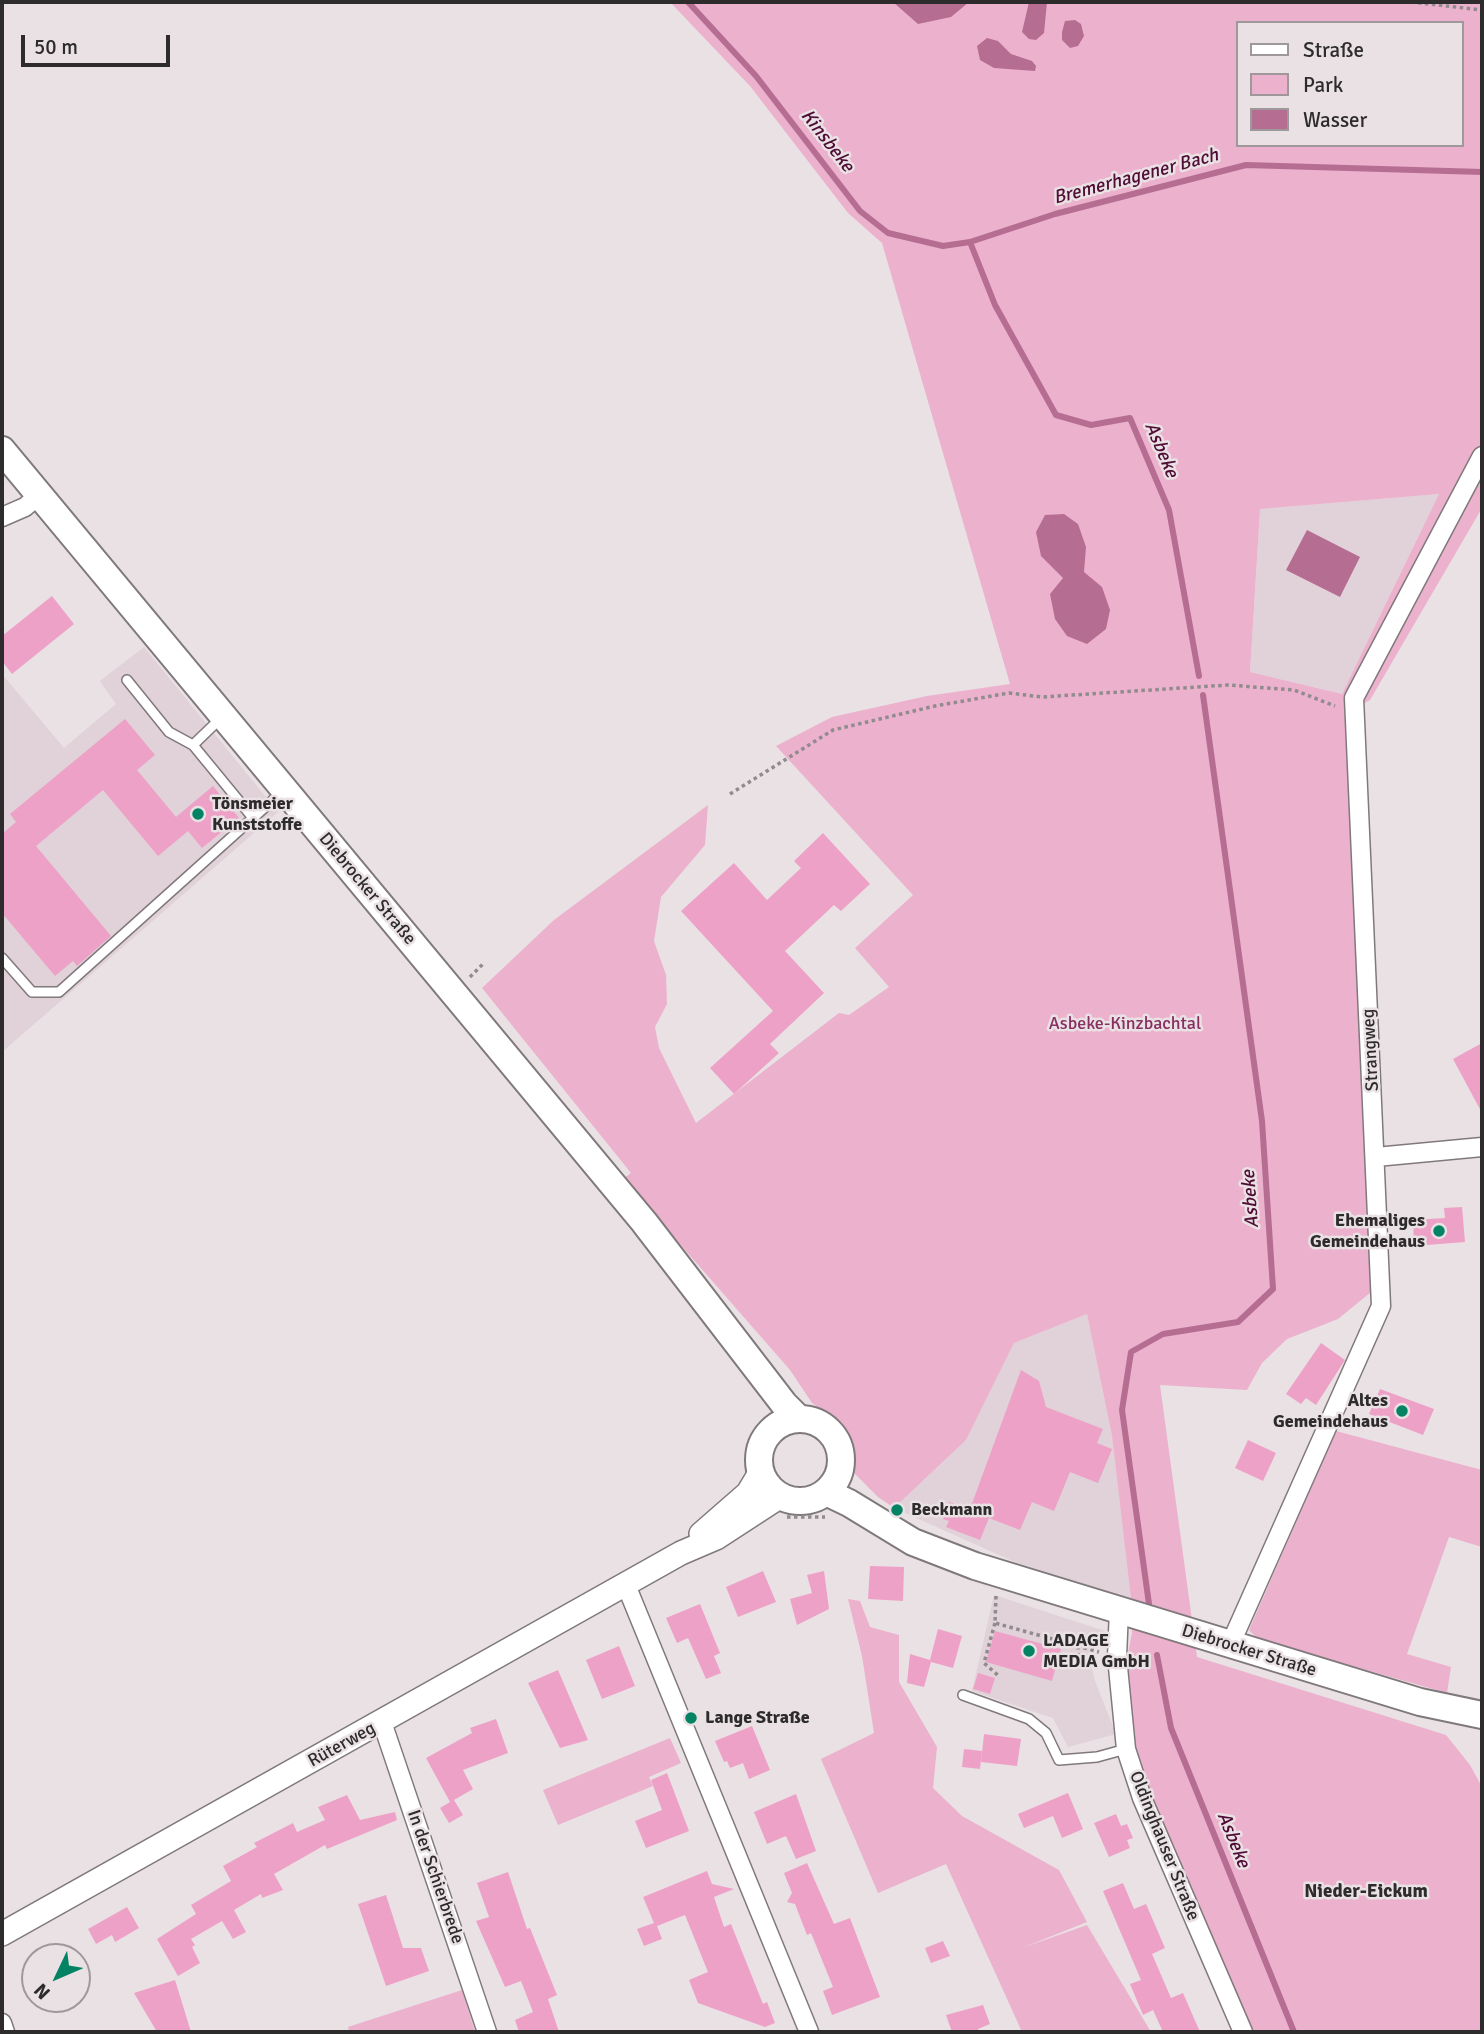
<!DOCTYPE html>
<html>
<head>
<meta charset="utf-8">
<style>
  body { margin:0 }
  #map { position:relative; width:1484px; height:2034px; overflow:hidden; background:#e9e1e4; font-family:Signika,sans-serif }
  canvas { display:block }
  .frame { position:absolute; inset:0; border:4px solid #2e2b2d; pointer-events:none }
  .legend { position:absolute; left:1236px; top:21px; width:228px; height:126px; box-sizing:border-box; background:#e9e1e4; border:2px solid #9e989b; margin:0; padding:9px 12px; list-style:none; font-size:21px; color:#2e2b2d }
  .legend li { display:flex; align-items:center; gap:14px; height:35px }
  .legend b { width:35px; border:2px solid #9e989b }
  .north { position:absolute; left:21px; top:1943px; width:70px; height:70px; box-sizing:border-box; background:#e9e1e4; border:2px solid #9e989b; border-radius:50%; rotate:226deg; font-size:19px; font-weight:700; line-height:28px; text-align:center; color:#2e2b2d }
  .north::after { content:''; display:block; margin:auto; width:24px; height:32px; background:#048364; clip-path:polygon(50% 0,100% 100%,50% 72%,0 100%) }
  .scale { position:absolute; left:21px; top:35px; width:149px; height:32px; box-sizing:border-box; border:4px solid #2e2b2d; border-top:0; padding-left:9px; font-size:21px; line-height:24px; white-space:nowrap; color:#2e2b2d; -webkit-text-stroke:5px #e9e1e4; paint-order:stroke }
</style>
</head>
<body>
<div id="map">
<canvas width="1484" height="2034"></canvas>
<div class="frame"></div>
<ul class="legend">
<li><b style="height:9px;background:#fff"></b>Straße</li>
<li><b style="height:19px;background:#ecb1cd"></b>Park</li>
<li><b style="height:19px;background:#b66d92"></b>Wasser</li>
</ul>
<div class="north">N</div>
<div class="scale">50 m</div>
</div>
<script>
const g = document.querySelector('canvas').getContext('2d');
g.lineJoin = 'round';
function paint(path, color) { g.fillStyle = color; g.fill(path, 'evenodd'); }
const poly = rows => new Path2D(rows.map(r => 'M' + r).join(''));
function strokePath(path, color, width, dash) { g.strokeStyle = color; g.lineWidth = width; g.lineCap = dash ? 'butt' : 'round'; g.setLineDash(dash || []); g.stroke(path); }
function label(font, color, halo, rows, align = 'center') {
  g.font = font + ' Signika,sans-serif'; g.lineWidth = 5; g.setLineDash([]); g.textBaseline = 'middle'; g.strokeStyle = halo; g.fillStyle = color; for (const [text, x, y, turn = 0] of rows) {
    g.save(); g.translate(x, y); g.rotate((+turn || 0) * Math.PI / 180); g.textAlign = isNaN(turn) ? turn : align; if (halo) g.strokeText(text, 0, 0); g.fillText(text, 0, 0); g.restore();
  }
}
const built = poly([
  [1439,494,1342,694,1250,672,1260,509],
  [144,647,278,812,2,1052,2,674,64,748,116,704,100,681],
  [1087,1314,1112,1436,1131,1599,1015,1562,894,1508,966,1440,1014,1343],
  [994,1595,1105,1631,1107,1647,1089,1644,1090,1661,1095,1681,1116,1734,1068,1747,1053,1718,972,1691]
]);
const green = poly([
  [670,2,1482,2,1482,508,1370,700,1358,707,1376,1288,1338,1319,1287,1339,1262,1363,1247,1390,1160,1385,1197,1657,1446,1735,1470,1765,1482,1787,1482,2032,1246,2032,1116,1714,1132,1633,1131,1599,1112,1436,1087,1314,1014,1343,966,1440,894,1508,878,1497,854,1473,850,1440,829,1415,812,1403,790,1370,623,1179,631,1173,482,988,554,920,708,805,705,845,661,897,654,941,666,975,667,1004,655,1027,659,1048,696,1123,839,1013,849,1015,889,987,855,948,913,895,776,746,832,717,927,696,1010,684,882,243,848,213,750,86],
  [1237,23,1461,23,1461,145,1237,145],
  [1439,494,1342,694,1250,672,1260,509],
  [1336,1431,1482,1470,1482,1547,1449,1537,1407,1654,1451,1667,1447,1693,1258,1639,1249,1630],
  [848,1599,860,1601,870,1627,899,1635,899,1682,937,1747,933,1788,962,1816,1059,1870,1087,1922,1022,1948,1087,1925,1151,2032,1022,2032,946,1864,878,1893,821,1759,874,1733,862,1656],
  [670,1738,681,1763,649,1777,653,1786,558,1825,543,1790],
  [462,1990,475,2032,349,2032,348,2027]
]);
const water = poly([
  [893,2,969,2,951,17,918,24],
  [1029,2,1047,2,1044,33,1036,40,1029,39,1022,32],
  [1075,20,1081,24,1084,36,1078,46,1070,48,1062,40,1062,32,1065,21],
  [987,38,998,41,1011,54,1032,61,1036,66,1035,71,994,68,980,60,977,46],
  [1064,514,1078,524,1086,547,1084,572,1102,587,1110,610,1106,629,1087,644,1067,636,1055,619,1050,594,1063,578,1041,556,1036,532,1045,515],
  [1307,530,1360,557,1340,597,1286,570]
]);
const stream = poly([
  [688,2,756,76,860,211,888,233,943,246,970,242,1055,214,1246,165,1482,172],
  [970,242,995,305,1056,415,1091,425,1130,418,1169,510,1199,676],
  [1149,1604,1122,1410,1131,1352,1163,1334,1238,1322,1273,1289,1262,1121,1203,695],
  [1157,1655,1171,1728,1294,2032]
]);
const building = poly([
  [52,596,74,624,12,674,2,661,2,636],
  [125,719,155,755,137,770,176,817,213,786,239,818,202,848,188,831,158,856,103,790,36,846,111,936,77,966,73,961,55,976,2,913,2,834,16,822,10,814],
  [823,833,870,884,841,911,834,905,785,951,824,993,770,1044,779,1053,734,1094,710,1068,773,1011,681,911,734,863,767,900,801,868,794,861],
  [1482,1043,1482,1113,1453,1059],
  [1462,1207,1465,1242,1414,1246,1413,1220,1445,1218,1444,1208],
  [1321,1343,1345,1360,1316,1405,1306,1398,1301,1404,1286,1394],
  [1021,1370,1039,1381,1046,1407,1103,1429,1097,1443,1112,1449,1098,1483,1070,1472,1054,1511,1032,1502,1020,1530,989,1518,980,1540,946,1527,949,1521,943,1519,949,1502,970,1509],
  [1380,1389,1434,1409,1423,1435,1369,1414],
  [1248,1440,1276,1453,1263,1481,1235,1468],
  [870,1566,904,1567,903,1601,868,1599],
  [763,1571,776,1602,738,1617,726,1587],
  [824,1571,829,1609,797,1625,790,1599,812,1593,807,1575],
  [700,1604,720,1653,714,1656,721,1673,706,1679,688,1638,677,1643,666,1618],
  [938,1629,962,1636,953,1668,931,1662,924,1687,907,1683,910,1654,930,1660],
  [995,1631,1061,1649,1052,1681,986,1662],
  [619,1646,635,1686,602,1699,586,1660],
  [558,1670,588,1740,560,1748,528,1683],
  [978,1673,995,1678,990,1694,973,1689],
  [496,1719,508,1753,463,1770,473,1789,454,1800,463,1815,449,1823,440,1808,450,1802,426,1758,472,1733,470,1728],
  [752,1726,770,1770,749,1779,743,1763,730,1768,727,1761,724,1762,715,1741],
  [984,1734,1021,1739,1017,1766,981,1762],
  [964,1749,982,1751,980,1769,962,1767],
  [667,1773,689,1831,646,1848,635,1821,662,1810,651,1780],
  [1068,1793,1083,1829,1062,1838,1053,1816,1024,1828,1018,1814],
  [796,1794,816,1851,796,1859,786,1836,767,1844,754,1812],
  [347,1795,360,1820,395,1812,397,1820,327,1849,325,1845,274,1874,283,1890,262,1898,261,1894,234,1910,246,1932,233,1939,222,1921,191,1939,195,1945,192,1947,200,1963,178,1976,157,1939,196,1914,191,1905,231,1881,223,1866,257,1847,254,1843,293,1823,297,1832,325,1820,318,1807],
  [1116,1814,1121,1826,1127,1824,1133,1838,1127,1840,1130,1848,1109,1857,1094,1823],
  [807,1863,834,1924,850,1918,880,1997,832,2015,823,1991,833,1987,811,1933,807,1935,795,1904,787,1902,792,1893,784,1873],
  [707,1871,712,1884,734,1889,714,1897,724,1927,731,1924,763,2004,767,2002,775,2023,765,2027,698,2003,689,1980,708,1972,685,1915,657,1926,662,1939,644,1946,637,1929,654,1923,643,1897],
  [508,1872,527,1929,530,1928,557,1995,548,1999,559,2032,519,2032,515,2020,533,2012,521,1981,505,1987,476,1921,489,1917,477,1883],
  [1123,1883,1134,1909,1146,1904,1165,1948,1152,1954,1171,1998,1183,1993,1200,2032,1163,2032,1153,2010,1143,2015,1130,1984,1141,1980,1103,1891],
  [386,1895,403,1948,421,1948,429,1971,386,1986,358,1904],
  [127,1907,139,1928,115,1942,112,1935,96,1944,88,1929],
  [943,1941,950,1956,931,1963,925,1948],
  [175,1980,191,2032,157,2032,134,1993],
  [983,2005,990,2024,978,2029,979,2032,952,2032,946,2015]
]);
const path = poly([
  [1411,2,1482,10],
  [730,794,833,730,935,706,1009,693,1042,697,1228,685,1294,690,1335,706],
  [470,977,483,964],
  [787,1517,825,1517],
  [996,1596,995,1623,1099,1652],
  [995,1623,984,1663,1000,1677],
  [1078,1646,1079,1657]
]);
const service = poly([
  [127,680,169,732,193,745],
  [222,717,193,745,253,818],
  [2,958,32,992,59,992,283,791],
  [963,1695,1029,1719,1046,1733,1059,1760,1097,1757,1126,1749]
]);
const minor = poly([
  [2,517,25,507,39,495],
  [1376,1157,1482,1147],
  [626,1585,809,2032],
  [1119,1610,1117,1657,1126,1749,1142,1798,1243,2032],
  [1230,1645,1381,1306,1354,698,1482,456],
  [382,1722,487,2032],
  [2,2023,5,2032]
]);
const tertiary = poly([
  [701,1534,748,1493,760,1473],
  [2,1934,681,1553,716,1538,779,1497]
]);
const secondary = poly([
  [2,450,644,1222,784,1404,799,1419],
  '759 1460a41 41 0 1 1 82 0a41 41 0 1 1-82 0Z',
  [826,1492,849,1503,913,1542,975,1566,1420,1702,1482,1715]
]);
const markers = [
  [198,814,7,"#048364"],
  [1439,1231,7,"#048364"],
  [1402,1411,7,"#048364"],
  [897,1510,7,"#048364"],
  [1029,1651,7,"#048364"],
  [691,1718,7,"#048364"]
];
const poiNames = [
  ["Tönsmeier",212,804],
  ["Kunststoffe",212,825],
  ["Ehemaliges",1425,1221,"right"],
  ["Gemeindehaus",1425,1242,"right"],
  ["Altes",1388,1401,"right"],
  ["Gemeindehaus",1388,1422,"right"],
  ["Beckmann",911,1510],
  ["LADAGE",1043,1641],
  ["MEDIA GmbH",1043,1662],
  ["Lange Straße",705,1718]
];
const streetNames = [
  ["Diebrocker Straße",367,889,50],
  ["Strangweg",1371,1050,-93],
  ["Diebrocker Straße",1249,1651,17],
  ["Rüterweg",342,1745,-29],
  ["Oldinghauser Straße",1164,1846,68],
  ["In der Schierbrede",435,1877,71]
];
const parkNames = [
  ["Asbeke-Kinzbachtal",1125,1024]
];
const waterNames = [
  ["Kinsbeke",827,141,52],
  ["Bremerhagener Bach",1136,177,-15],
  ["Asbeke",1161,450,67],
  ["Asbeke",1251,1199,-94],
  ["Asbeke",1233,1840,68]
];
const neighbourhoodNames = [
  ["Nieder-Eickum",1366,1892]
];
paint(built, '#e1d1d8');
paint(green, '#ecb1cd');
paint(water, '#b66d92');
strokePath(stream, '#b66d92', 6);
paint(building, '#eea1c7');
strokePath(service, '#80797c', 12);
strokePath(minor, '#80797c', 21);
strokePath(tertiary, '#80797c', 26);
strokePath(secondary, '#80797c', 30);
strokePath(path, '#908b8d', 3.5, [3.5, 3.5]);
strokePath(service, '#fff', 9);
strokePath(minor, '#fff', 18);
strokePath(tertiary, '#fff', 23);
strokePath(secondary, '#fff', 26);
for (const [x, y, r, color] of markers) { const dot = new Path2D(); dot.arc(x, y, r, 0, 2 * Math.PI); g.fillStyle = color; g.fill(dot); strokePath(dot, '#e9e1e4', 2.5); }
label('bold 18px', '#2e2b2d', '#e9e1e4', poiNames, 'left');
label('18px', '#2e2b2d', '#e9e1e4', streetNames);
label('18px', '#882f61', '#e9e1e4', parkNames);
label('italic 19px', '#4f0c35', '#e9e1e4', waterNames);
label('bold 19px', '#2e2b2d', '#e9e1e4', neighbourhoodNames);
</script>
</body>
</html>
